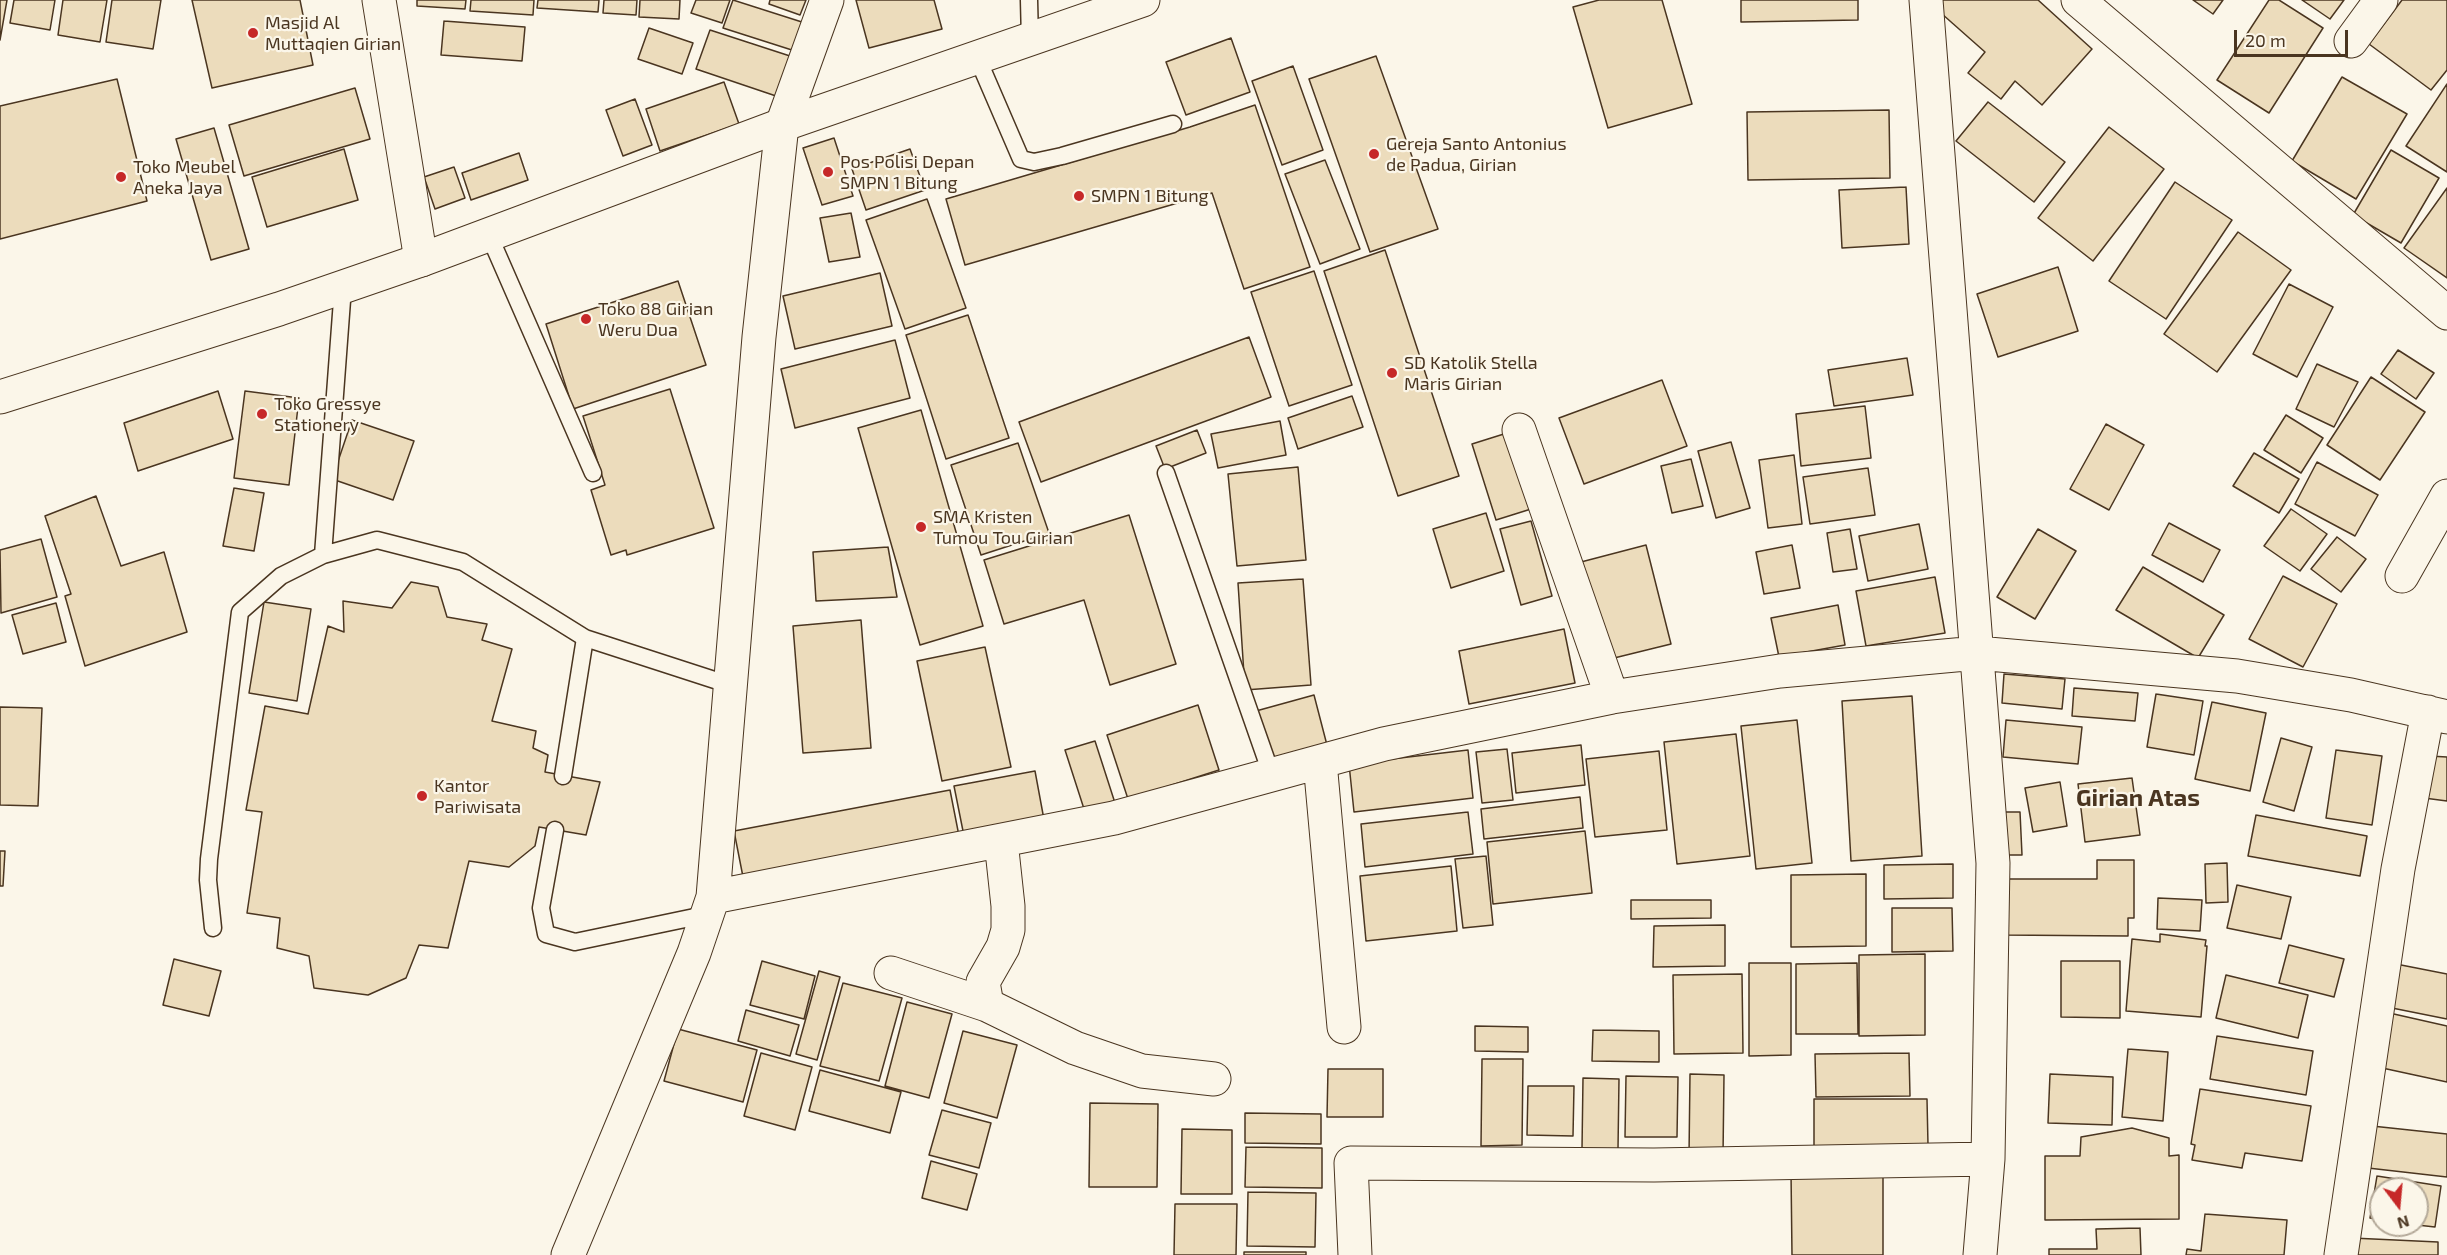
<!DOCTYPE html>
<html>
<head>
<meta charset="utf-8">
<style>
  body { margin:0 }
  #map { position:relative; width:2447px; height:1255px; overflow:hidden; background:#fbf6e9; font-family:"Exo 2",sans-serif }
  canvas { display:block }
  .north { position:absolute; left:2369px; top:1177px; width:60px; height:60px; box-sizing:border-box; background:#fbf6e9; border:2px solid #b4a999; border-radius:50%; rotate:164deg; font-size:16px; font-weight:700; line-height:24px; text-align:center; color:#4a3520 }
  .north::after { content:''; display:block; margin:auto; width:21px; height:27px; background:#c62828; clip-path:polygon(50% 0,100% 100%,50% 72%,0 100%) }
  .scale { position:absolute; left:2234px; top:30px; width:114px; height:27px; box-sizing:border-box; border:3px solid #4a3520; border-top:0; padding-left:8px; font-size:18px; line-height:21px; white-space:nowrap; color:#4a3520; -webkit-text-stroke:4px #fbf6e9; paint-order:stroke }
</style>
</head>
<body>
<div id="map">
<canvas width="2447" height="1255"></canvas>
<div class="north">N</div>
<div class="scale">20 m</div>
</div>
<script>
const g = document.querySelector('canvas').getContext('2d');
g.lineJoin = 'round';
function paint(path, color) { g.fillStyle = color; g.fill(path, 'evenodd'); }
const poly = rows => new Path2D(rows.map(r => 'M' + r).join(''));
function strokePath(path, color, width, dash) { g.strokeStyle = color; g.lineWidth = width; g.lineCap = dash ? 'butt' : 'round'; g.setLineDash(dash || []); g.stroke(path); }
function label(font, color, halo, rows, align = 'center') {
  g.font = font + ' "Exo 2",sans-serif'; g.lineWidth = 4.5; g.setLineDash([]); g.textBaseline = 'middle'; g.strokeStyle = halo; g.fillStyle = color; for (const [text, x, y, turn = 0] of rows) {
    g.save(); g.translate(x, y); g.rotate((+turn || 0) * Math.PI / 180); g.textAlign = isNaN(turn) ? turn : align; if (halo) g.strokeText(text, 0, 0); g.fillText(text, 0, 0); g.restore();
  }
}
const building = poly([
  [0,0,7,0,0,40,0,0],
  [14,0,55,0,50,30,10,23,14,0],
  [63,0,107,0,100,42,58,35,63,0],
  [112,0,161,0,153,49,106,42,112,0],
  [192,0,300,0,313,65,212,88,192,0],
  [417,0,466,0,465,9,417,6,417,0],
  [471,0,534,0,533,15,470,11,471,0],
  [538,0,599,0,598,12,537,8,538,0],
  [604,0,637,0,636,15,603,13,604,0],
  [640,0,680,0,679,19,639,17,640,0],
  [696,0,730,0,722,23,691,13,696,0],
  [733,0,805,23,795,51,723,28,733,0],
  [770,0,806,0,800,15,769,4,770,0],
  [856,0,934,0,942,29,869,48,856,0],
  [1599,0,1662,0,1692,104,1608,128,1573,7,1599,0],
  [1741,0,1858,0,1858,20,1741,22,1741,0],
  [1938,0,2038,0,2092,49,2042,105,2015,81,2001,99,1968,73,1985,52,1933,6,1938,0],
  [2193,0,2223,0,2213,14,2193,0],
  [2269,0,2279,0,2323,28,2269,113,2217,80,2269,0],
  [2302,0,2344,0,2330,19,2302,0],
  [2402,0,2447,0,2447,70,2431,90,2369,44,2402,0],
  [444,21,525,27,522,61,441,55,444,21],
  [649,28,693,43,682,74,638,59,649,28],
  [710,30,790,56,776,96,696,69,710,30],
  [1231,38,1250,92,1186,115,1166,62,1231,38],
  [1376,56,1438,229,1370,252,1309,79,1376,56],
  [1293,66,1323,150,1282,165,1252,81,1293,66],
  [2342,77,2407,114,2356,199,2292,161,2342,77],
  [117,79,147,201,0,239,0,106,117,79],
  [724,82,739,124,660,151,646,109,724,82],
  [2447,84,2447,172,2406,146,2447,84],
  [355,88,370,139,244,176,229,125,355,88],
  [635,99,652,145,623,156,606,110,635,99],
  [1988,102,2065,162,2034,202,1956,141,1988,102],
  [1255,105,1310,267,1244,289,1212,193,965,265,946,199,1190,127,1255,105],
  [1889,110,1890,178,1748,180,1747,112,1889,110],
  [2109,127,2164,169,2093,261,2038,218,2109,127],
  [214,128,249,249,211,260,176,139,214,128],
  [834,138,853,196,822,205,803,148,834,138],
  [344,149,358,200,267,227,252,177,344,149],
  [910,149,925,190,866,210,852,169,910,149],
  [2391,150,2439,178,2401,243,2353,215,2391,150],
  [519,153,528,180,471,200,462,173,519,153],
  [1325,160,1360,249,1320,264,1285,174,1325,160],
  [454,167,465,198,435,209,424,177,454,167],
  [2175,182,2232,220,2166,319,2109,281,2175,182],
  [1906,187,1909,244,1842,248,1839,190,1906,187],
  [2447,188,2447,278,2404,248,2447,188],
  [927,199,966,308,905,329,866,220,927,199],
  [851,213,860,257,829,262,820,218,851,213],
  [2238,232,2291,270,2217,372,2164,334,2238,232],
  [1385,250,1459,476,1398,496,1324,271,1385,250],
  [2058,267,2078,331,1998,357,1977,294,2058,267],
  [1314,271,1352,385,1289,406,1251,292,1314,271],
  [880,273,892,326,795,349,783,296,880,273],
  [678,281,706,365,573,409,546,324,678,281],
  [2289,284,2333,307,2297,377,2253,354,2289,284],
  [968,315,1009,438,946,459,906,335,968,315],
  [1249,337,1271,397,1041,482,1019,422,1249,337],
  [895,340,910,398,795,428,781,369,895,340],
  [2398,350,2434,373,2416,399,2381,374,2398,350],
  [1907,358,1913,395,1834,406,1828,370,1907,358],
  [2317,364,2358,382,2334,427,2296,409,2317,364],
  [2371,377,2425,412,2380,480,2327,445,2371,377],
  [1662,380,1687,446,1584,484,1559,418,1662,380],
  [670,389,714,528,627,555,626,550,611,555,591,490,605,485,583,416,670,389],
  [218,391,233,439,138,471,124,423,218,391],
  [245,391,299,398,289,485,234,478,245,391],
  [1352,396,1363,427,1298,449,1288,418,1352,396],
  [1865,406,1871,458,1801,466,1796,414,1865,406],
  [921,410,983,626,920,645,858,428,921,410],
  [2286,415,2323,438,2301,473,2264,450,2286,415],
  [352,420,414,441,393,500,332,479,352,420],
  [1280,421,1286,455,1218,468,1211,434,1280,421],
  [2106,424,2144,445,2109,510,2070,489,2106,424],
  [1197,430,1206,453,1165,469,1156,446,1197,430],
  [1507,433,1531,509,1496,520,1472,444,1507,433],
  [1731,442,1750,508,1716,518,1698,451,1731,442],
  [1018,443,1049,533,981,555,951,465,1018,443],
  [2254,453,2299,479,2279,513,2233,486,2254,453],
  [1794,455,1802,524,1768,528,1759,460,1794,455],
  [1691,459,1703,506,1672,513,1661,466,1691,459],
  [2317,462,2378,495,2355,536,2295,504,2317,462],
  [1298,467,1306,560,1237,566,1228,474,1298,467],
  [1868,468,1875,515,1810,524,1803,477,1868,468],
  [234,488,264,493,254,551,223,546,234,488],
  [96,496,121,566,164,552,187,632,85,666,65,596,71,594,45,516,96,496],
  [2291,509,2327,534,2300,571,2264,546,2291,509],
  [1486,513,1504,571,1451,588,1433,529,1486,513],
  [1129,515,1176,664,1110,685,1084,600,1004,624,984,560,1129,515],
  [1531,521,1552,596,1521,605,1500,529,1531,521],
  [2169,523,2220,550,2203,582,2152,555,2169,523],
  [1919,524,1928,569,1868,581,1859,536,1919,524],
  [1850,529,1857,569,1833,572,1827,533,1850,529],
  [2038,529,2076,551,2035,619,1997,597,2038,529],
  [2337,537,2366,559,2341,592,2311,569,2337,537],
  [41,539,57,597,1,613,0,550,41,539],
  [1646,545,1671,644,1606,660,1581,562,1646,545],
  [1792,545,1800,588,1764,594,1756,552,1792,545],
  [888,547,897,597,816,601,813,552,888,547],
  [2143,567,2224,615,2198,658,2116,610,2143,567],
  [2283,576,2337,604,2303,667,2249,639,2283,576],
  [1935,577,1945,633,1866,646,1856,591,1935,577],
  [1303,579,1311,685,1245,690,1238,583,1303,579],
  [411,582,438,587,447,617,487,624,482,640,512,649,492,721,536,731,533,748,548,755,545,772,600,782,586,835,539,827,535,846,509,867,469,861,448,948,419,945,406,978,368,995,314,988,309,956,277,948,280,918,247,913,262,812,246,810,265,706,308,714,328,626,344,632,343,601,392,608,411,582],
  [264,602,311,609,297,701,249,693,264,602],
  [56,603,66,642,23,654,12,615,56,603],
  [1838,605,1845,645,1779,657,1771,618,1838,605],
  [861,620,871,748,803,753,793,626,861,620],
  [1564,629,1575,683,1469,704,1459,651,1564,629],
  [985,647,1011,767,942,781,917,661,985,647],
  [2004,674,2065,679,2062,709,2002,703,2004,674],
  [2074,688,2138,693,2135,721,2072,716,2074,688],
  [2156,694,2203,701,2194,755,2147,747,2156,694],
  [1314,695,1328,749,1271,765,1256,711,1314,695],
  [1912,696,1922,856,1851,861,1842,701,1912,696],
  [2212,702,2266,713,2250,791,2195,779,2212,702],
  [1198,705,1219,770,1128,799,1107,735,1198,705],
  [0,707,42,708,38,806,0,805,0,707],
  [1797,720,1812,863,1756,869,1741,726,1797,720],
  [2006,720,2082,727,2078,764,2003,757,2006,720],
  [1736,734,1750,856,1677,864,1664,742,1736,734],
  [2281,738,2312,747,2294,811,2263,802,2281,738],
  [1095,741,1115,803,1085,812,1065,750,1095,741],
  [1581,745,1585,785,1516,793,1512,753,1581,745],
  [1507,749,1513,800,1482,803,1476,752,1507,749],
  [1468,750,1473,798,1354,812,1349,764,1468,750],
  [2336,750,2382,756,2372,825,2326,818,2336,750],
  [1659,751,1667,830,1595,837,1586,759,1659,751],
  [2429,756,2447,757,2447,801,2424,798,2429,756],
  [1035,771,1045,825,965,841,954,786,1035,771],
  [2132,778,2140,835,2085,842,2078,784,2132,778],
  [2060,782,2067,826,2033,832,2025,788,2060,782],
  [950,790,960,841,744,882,734,831,950,790],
  [1580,797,1583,828,1484,839,1481,809,1580,797],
  [1468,812,1473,854,1365,867,1361,824,1468,812],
  [2000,812,2020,812,2022,855,2001,855,2000,812],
  [2256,815,2367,836,2360,876,2248,856,2256,815],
  [1585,831,1592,893,1493,904,1487,842,1585,831],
  [0,851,5,851,3,886,0,886,0,851],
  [1486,856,1493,925,1463,928,1455,859,1486,856],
  [2097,860,2134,860,2134,918,2128,918,2128,936,2001,935,2001,879,2097,879,2097,860],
  [2227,863,2228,902,2206,903,2205,864,2227,863],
  [1953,864,1953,898,1884,899,1884,865,1953,864],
  [1451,866,1457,931,1366,941,1360,876,1451,866],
  [1866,874,1866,946,1791,947,1791,875,1866,874],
  [2237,885,2291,897,2281,939,2227,928,2237,885],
  [2158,898,2202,900,2200,931,2157,929,2158,898],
  [1631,900,1711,900,1711,918,1631,919,1631,900],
  [1892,908,1952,908,1953,951,1892,952,1892,908],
  [1725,925,1725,966,1653,967,1654,926,1725,925],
  [2160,934,2206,940,2205,946,2207,946,2201,1017,2126,1011,2132,939,2160,942,2160,934],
  [2289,945,2344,959,2334,997,2279,983,2289,945],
  [1925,954,1925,1035,1859,1036,1859,955,1925,954],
  [174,959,221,971,209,1016,163,1005,174,959],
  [762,961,815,976,804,1019,750,1005,762,961],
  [2061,961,2120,961,2120,1018,2061,1017,2061,961],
  [1749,963,1791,963,1791,1055,1749,1056,1749,963],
  [1857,963,1858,1034,1796,1034,1796,964,1857,963],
  [2396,964,2447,974,2447,1019,2387,1007,2396,964],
  [819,971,840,977,817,1060,796,1054,819,971],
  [1742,974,1743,1053,1674,1054,1673,975,1742,974],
  [2226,975,2308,995,2298,1038,2216,1018,2226,975],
  [843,983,902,998,879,1081,820,1066,843,983],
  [907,1002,952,1014,929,1098,885,1086,907,1002],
  [746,1010,799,1025,790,1056,738,1041,746,1010],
  [2385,1012,2447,1026,2447,1082,2373,1066,2385,1012],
  [1475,1026,1528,1027,1528,1052,1475,1051,1475,1026],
  [678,1029,757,1050,743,1102,664,1081,678,1029],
  [1593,1030,1659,1031,1659,1062,1592,1061,1593,1030],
  [963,1031,1017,1045,997,1118,944,1103,963,1031],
  [2217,1036,2313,1051,2306,1095,2210,1079,2217,1036],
  [2128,1049,2168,1052,2163,1121,2122,1117,2128,1049],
  [761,1053,812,1067,795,1130,744,1116,761,1053],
  [1909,1053,1910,1096,1816,1097,1815,1054,1909,1053],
  [1482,1059,1523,1059,1522,1145,1481,1146,1482,1059],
  [1328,1069,1383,1069,1383,1117,1327,1117,1328,1069],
  [820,1070,901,1092,890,1133,809,1111,820,1070],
  [1690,1074,1724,1075,1723,1156,1689,1156,1690,1074],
  [2050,1074,2113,1077,2112,1125,2048,1123,2050,1074],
  [1626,1076,1678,1077,1677,1137,1625,1137,1626,1076],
  [1583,1078,1619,1079,1618,1149,1582,1149,1583,1078],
  [1528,1086,1574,1086,1573,1136,1527,1135,1528,1086],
  [2200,1089,2311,1106,2302,1161,2245,1153,2242,1168,2192,1160,2195,1145,2191,1144,2200,1089],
  [1814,1099,1927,1099,1928,1145,1814,1146,1814,1099],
  [1090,1103,1158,1104,1157,1187,1089,1187,1090,1103],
  [942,1110,991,1123,979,1168,929,1155,942,1110],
  [1245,1113,1321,1114,1321,1144,1245,1143,1245,1113],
  [2372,1126,2447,1134,2447,1177,2368,1168,2372,1126],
  [2132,1128,2169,1138,2169,1156,2179,1155,2179,1219,2045,1220,2045,1156,2080,1156,2081,1137,2132,1128],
  [1182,1129,1232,1130,1232,1194,1181,1194,1182,1129],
  [1246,1147,1322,1148,1322,1188,1245,1187,1246,1147],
  [931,1161,977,1174,967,1210,922,1198,931,1161],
  [1883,1171,1883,1255,1792,1255,1791,1172,1883,1171],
  [2377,1176,2441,1186,2435,1227,2417,1225,2417,1189,2381,1189,2381,1220,2370,1218,2377,1176],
  [1248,1192,1316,1193,1315,1247,1247,1246,1248,1192],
  [1175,1204,1237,1204,1236,1255,1174,1255,1175,1204],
  [2205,1214,2287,1220,2284,1255,2186,1255,2187,1249,2201,1251,2205,1214],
  [2140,1228,2141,1255,2049,1255,2049,1249,2097,1249,2096,1229,2140,1228],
  [2352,1238,2438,1242,2438,1255,2351,1255,2352,1238],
  [1244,1252,1306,1252,1306,1255,1244,1255,1244,1252]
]);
const lane = poly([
  [1029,0,1030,40],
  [977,57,1021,159,1034,162,1062,156,1173,124],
  [489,235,593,473],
  [1166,473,1272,776],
  [323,555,343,287],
  [563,776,585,638],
  [555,830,541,908,546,934,575,942,709,914],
  [213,928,208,880,209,859,240,612,281,576,323,555,377,540,463,562,585,638,730,685]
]);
const street = poly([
  [379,0,421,260],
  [1926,0,1993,863,1988,1159,1980,1255],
  [2078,0,2447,313],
  [2351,41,2381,0],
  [1519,430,1612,697],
  [2402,576,2447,496],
  [1320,762,1344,1027],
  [1001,841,1008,906,1008,930,1003,947,983,982,987,1005,1075,1048,1142,1071,1214,1079],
  [713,897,1114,818,1384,744,1612,697,1780,671,1977,653,2237,676,2351,695,2447,717],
  [891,973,987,1005],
  [568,1255,694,953,713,897,759,337,782,125,827,0],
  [1355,1255,1351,1163,1654,1165,1988,1159],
  [2341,1255,2398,869,2428,712]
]);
const highway = poly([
  [0,397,279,309,421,260,782,125,1143,0]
]);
const markers = [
  [253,33,6,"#c62828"],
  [1374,154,6,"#c62828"],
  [828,172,6,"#c62828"],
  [121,177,6,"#c62828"],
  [1079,196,6,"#c62828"],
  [586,319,6,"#c62828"],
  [1392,373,6,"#c62828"],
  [262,414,6,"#c62828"],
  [921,527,6,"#c62828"],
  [422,796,6,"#c62828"]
];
const poiNames = [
  ["Masjid Al",265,23],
  ["Muttaqien Girian",265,44],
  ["Gereja Santo Antonius",1386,144],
  ["de Padua, Girian",1386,165],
  ["Pos Polisi Depan",840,162],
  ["SMPN 1 Bitung",840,183],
  ["Toko Meubel",133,167],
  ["Aneka Jaya",133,188],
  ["SMPN 1 Bitung",1091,196],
  ["Toko 88 Girian",598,309],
  ["Weru Dua",598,330],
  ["SD Katolik Stella",1404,363],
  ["Maris Girian",1404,384],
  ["Toko Gressye",274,404],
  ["Stationery",274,425],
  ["SMA Kristen",933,517],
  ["Tumou Tou Girian",933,538],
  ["Kantor",434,786],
  ["Pariwisata",434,807]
];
const districtNames = [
  ["Girian Atas",2138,798]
];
paint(building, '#ecdcbc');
strokePath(building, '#4a3520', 1.5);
strokePath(lane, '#4a3520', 19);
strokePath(street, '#4a3520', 35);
strokePath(highway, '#4a3520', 35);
strokePath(lane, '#fbf6e9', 16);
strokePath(street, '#fbf6e9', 33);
strokePath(highway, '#fbf6e9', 33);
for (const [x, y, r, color] of markers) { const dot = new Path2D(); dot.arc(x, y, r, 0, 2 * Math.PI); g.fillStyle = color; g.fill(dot); strokePath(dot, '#fbf6e9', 2); }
label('18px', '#4a3520', '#fbf6e9', poiNames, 'left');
label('bold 24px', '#4a3520', '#fbf6e9', districtNames);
</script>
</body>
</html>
